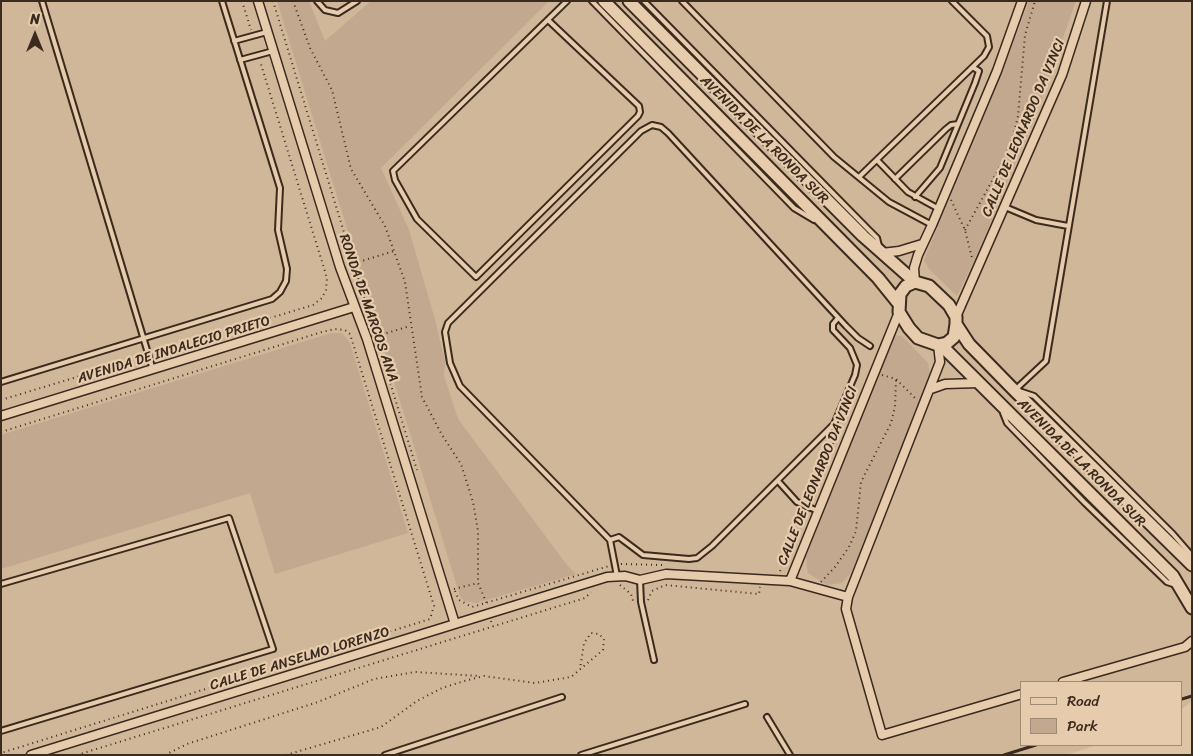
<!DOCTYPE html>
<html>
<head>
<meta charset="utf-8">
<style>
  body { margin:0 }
  #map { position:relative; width:1193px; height:756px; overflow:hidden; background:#dfc5a7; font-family:Sriracha,sans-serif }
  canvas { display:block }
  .frame { position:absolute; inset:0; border:2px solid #3b2a1e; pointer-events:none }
  .legend { position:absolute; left:1020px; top:681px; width:162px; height:65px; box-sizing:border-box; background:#e6cbad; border:1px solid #a28b74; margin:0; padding:6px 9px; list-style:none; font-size:15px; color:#3b2a1e }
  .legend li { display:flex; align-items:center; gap:10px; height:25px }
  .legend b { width:25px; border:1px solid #a28b74 }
  .north { position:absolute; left:10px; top:10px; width:50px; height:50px; -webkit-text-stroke:4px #e6cbad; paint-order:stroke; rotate:0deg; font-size:14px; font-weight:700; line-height:20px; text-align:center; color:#3b2a1e }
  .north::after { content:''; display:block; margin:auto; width:18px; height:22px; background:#3b2a1e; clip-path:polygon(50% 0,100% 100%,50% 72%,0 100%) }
</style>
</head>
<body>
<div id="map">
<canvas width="1193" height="756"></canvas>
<div class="frame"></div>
<ul class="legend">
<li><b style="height:6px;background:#e6cbad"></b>Road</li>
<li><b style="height:14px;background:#c1a88e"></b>Park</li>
</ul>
<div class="north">N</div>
</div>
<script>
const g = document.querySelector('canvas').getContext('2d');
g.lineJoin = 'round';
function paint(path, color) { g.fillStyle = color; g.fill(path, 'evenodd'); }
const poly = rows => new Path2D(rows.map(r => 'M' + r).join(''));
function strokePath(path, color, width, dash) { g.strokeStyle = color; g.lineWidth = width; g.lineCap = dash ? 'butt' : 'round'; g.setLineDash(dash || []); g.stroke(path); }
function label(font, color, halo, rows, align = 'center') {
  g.font = font + ' Sriracha,sans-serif'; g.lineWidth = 4.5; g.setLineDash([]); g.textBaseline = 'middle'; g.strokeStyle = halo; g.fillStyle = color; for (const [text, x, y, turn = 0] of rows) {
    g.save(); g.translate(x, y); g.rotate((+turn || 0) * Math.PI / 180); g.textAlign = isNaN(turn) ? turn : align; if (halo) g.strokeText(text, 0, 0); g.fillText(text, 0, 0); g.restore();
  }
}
const built = poly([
  [1,1,1192,1,1192,701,1182,709,1182,682,1022,682,1022,745,1097,745,1066,755,1,755]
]);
const green = poly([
  [277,1,309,1,325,41,371,1,549,1,381,168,409,230,436,323,445,362,444,376,458,419,567,565,576,574,476,603,464,601,460,596],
  [1029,1,1076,1,1035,117,974,261,957,296,929,269,924,260,1000,79],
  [331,333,342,333,350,343,408,533,275,574,250,493,1,569,1,435],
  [895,335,902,336,928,363,930,374,851,573,842,583,827,585,808,573,806,557,892,338]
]);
const path = poly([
  [242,1,251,30],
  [273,1,417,470],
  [293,1,310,48,332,90,351,169,385,226,405,282,422,397,442,435,461,464,473,502,478,531,478,583,487,604],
  [951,200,965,230,972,258],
  [965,230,1004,159,1013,137,1018,116,1025,35,1035,1],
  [349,265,394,251],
  [377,336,410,326],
  [155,353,313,305,322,298,326,290,327,278,260,61],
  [882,375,896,379,916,399],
  [1,400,143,357],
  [1,432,322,332,335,329,345,330,350,334,434,606,430,619,1,753],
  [811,500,839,428],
  [621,564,662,565],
  [780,571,806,512],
  [821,582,835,567,849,547,856,531,861,482,891,423,895,407,896,379],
  [620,585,631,594,634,604],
  [454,589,478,583],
  [455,591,459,600,472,607,609,566],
  [648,600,652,591,665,585,759,594,760,587],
  [491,621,493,626],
  [77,755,585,598,591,592],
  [165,755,187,744,318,702,374,679,415,672,479,676],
  [286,755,381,727,417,701,442,688,464,681,484,676,535,683,571,677,603,650,604,639,599,634,591,633,584,643,580,669]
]);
const lane = poly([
  [42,1,153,370],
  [317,1,325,10,338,13,357,1],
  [592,1,794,208,814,220],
  [644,1,869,230,877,238,879,246],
  [682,1,834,157,889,202,932,225],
  [548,20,639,106,640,112,638,116,476,277,417,219,395,180,393,171,567,1],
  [234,41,267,32],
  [240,60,273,51],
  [877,160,908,192,939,209],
  [859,177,984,56,989,47,987,36,952,1],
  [895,179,946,129,951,125,958,124],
  [915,197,940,168,975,83,979,71,974,68],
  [1005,207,1036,220,1068,226],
  [1,382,272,299,280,292,286,281,287,269,278,230,280,188,222,1],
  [1016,389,1046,361,1107,1],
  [1022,392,1034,396,1173,534,1192,556],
  [1003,413,1007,423,1084,502,1167,582,1173,584],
  [778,481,797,502,818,511],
  [610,540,619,537,643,555,689,559,697,558,712,546,834,424,855,375,857,365,850,348,833,330,833,324,838,318],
  [617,576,610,540,460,386,450,363,445,332,448,323,641,131,652,125,661,127,668,133,846,326,858,338,870,346],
  [640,580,641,602,654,660],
  [1,584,229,518,273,649,1,731],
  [767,717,790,755],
  [385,755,562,697],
  [581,755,745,704]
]);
const street = poly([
  [258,1,340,267,367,339,455,624],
  [882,253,899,251,922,244],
  [915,282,914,268,918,255,932,225,997,71,1022,1],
  [956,317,1062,75,1086,1],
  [938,345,940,362,848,597,846,609,882,735,1022,694],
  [931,389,945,384,979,383],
  [1,416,354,307],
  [848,597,790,581,899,312],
  [1063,682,1185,647,1192,641],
  [31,755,607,577,625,576,640,580,666,574,790,581]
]);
const secondary = poly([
  [604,1,878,278,899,304],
  [629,1,863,236,915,282,929,286,949,305,956,317,956,324,954,337,947,343,938,345,918,338,909,328,899,312,900,294,906,286,915,282],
  [956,324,969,344,1015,391,1192,565],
  [941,345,1173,576,1192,608]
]);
const rail = poly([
  [1182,699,1192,696],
  [1004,755,1036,745]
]);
const streetNames = [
  ["CALLE DE LEONARDO DA VINCI",1024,128,-67],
  ["AVENIDA DE LA RONDA SUR",764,140,45],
  ["RONDA DE MARCOS ANA",368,308,71],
  ["AVENIDA DE INDALECIO PRIETO",174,350,-17],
  ["AVENIDA DE LA RONDA SUR",1081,463,45],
  ["CALLE DE LEONARDO DA VINCI",818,476,-68],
  ["CALLE DE ANSELMO LORENZO",300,659,-17]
];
paint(built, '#d0b79a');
paint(green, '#c1a88e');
strokePath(lane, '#3b2a1e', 8);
strokePath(street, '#3b2a1e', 11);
strokePath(secondary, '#3b2a1e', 15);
strokePath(path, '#3b2a1e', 2, [1, 4]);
strokePath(lane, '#e6cbad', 4);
strokePath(street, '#e6cbad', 8);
strokePath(secondary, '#e6cbad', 11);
strokePath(rail, '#3b2a1e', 3);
label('14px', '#3b2a1e', '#e6cbad', streetNames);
</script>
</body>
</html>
